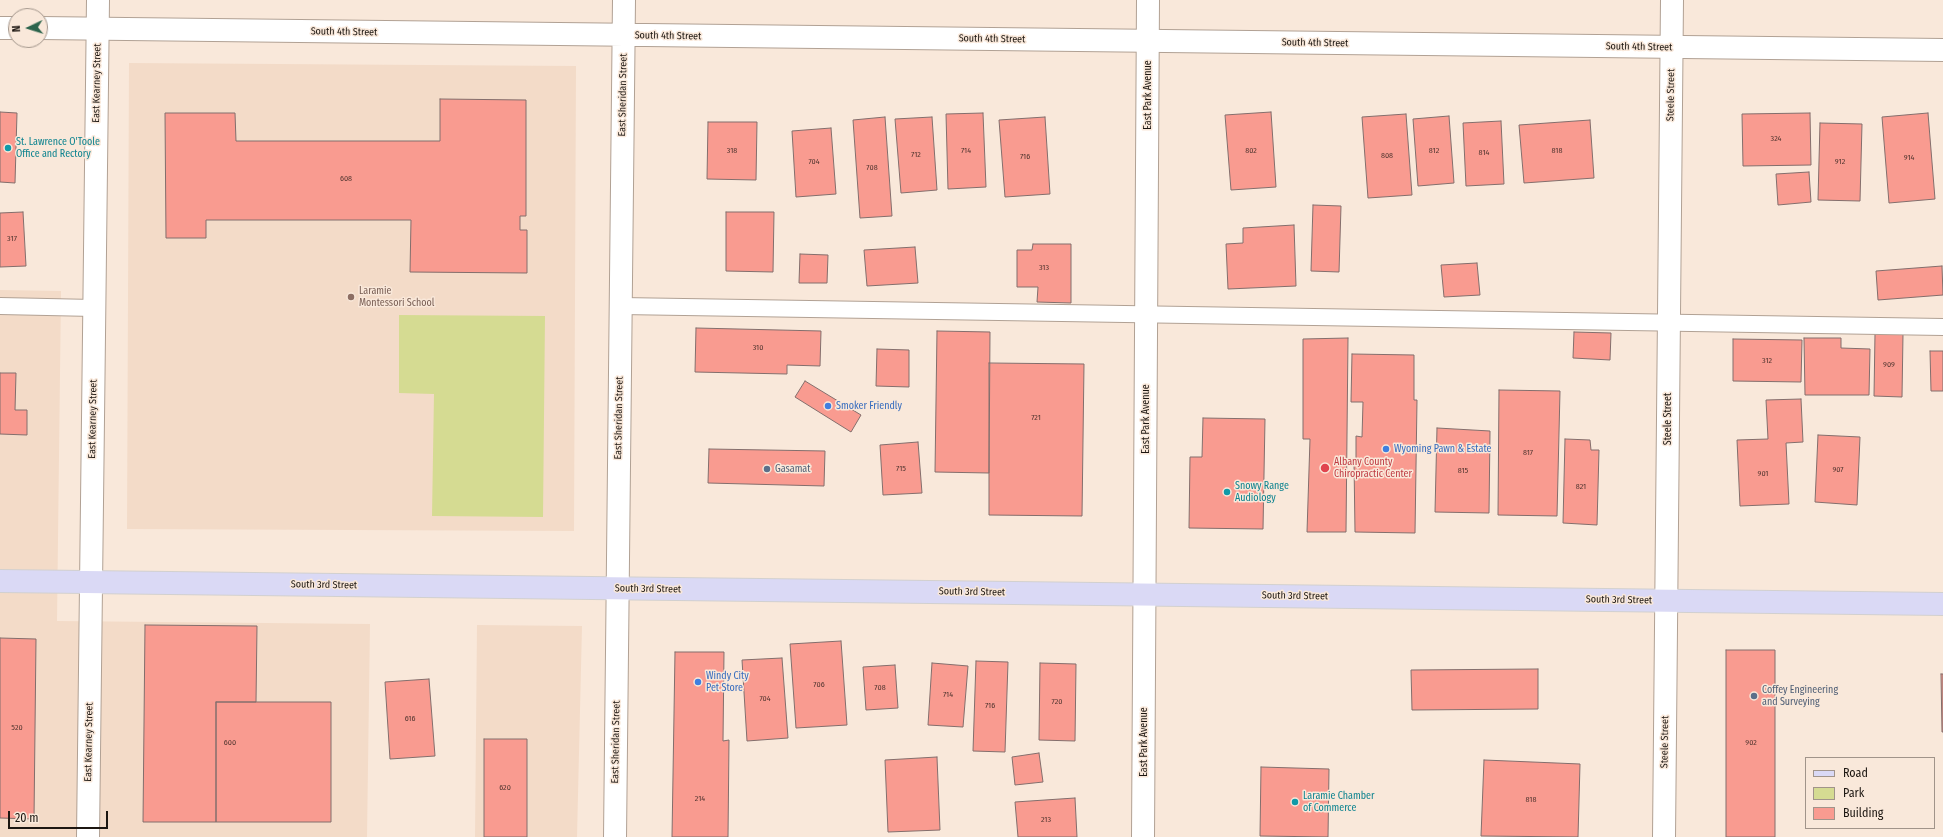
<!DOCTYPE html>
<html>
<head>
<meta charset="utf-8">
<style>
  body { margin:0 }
  #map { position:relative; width:1943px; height:837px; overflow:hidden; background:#f9e8da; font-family:"Fira Sans Condensed",sans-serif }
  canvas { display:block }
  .legend { position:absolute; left:1805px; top:757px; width:130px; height:72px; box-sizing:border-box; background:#f9e8da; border:1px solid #a1948a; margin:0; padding:5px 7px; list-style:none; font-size:12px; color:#1c1611 }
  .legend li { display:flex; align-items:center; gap:8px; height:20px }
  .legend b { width:20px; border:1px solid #a1948a }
  .north { position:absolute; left:8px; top:8px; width:40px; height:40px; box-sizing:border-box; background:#f9e8da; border:1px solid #a1948a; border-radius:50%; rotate:266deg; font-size:11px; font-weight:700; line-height:16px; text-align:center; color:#1c1611 }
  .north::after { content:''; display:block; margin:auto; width:14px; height:18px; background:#2c644c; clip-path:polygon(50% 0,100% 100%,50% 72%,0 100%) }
  .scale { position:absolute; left:8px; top:811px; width:100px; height:18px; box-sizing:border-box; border:2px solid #1c1611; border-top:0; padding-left:5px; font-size:12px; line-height:14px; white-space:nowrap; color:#1c1611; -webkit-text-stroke:3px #f9e8da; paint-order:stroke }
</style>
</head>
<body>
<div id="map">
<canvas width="1943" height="837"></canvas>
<ul class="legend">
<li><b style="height:5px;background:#dad9f5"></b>Road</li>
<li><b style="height:11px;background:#d5db92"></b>Park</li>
<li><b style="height:11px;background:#f99b90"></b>Building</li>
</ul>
<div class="north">N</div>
<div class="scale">20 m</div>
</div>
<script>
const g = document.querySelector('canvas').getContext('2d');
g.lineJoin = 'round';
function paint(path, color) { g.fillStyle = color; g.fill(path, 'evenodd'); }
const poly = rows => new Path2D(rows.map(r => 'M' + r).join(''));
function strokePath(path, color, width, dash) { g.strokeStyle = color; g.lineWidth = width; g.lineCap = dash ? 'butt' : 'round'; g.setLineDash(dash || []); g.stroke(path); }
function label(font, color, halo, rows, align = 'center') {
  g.font = font + ' "Fira Sans Condensed",sans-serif'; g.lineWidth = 3; g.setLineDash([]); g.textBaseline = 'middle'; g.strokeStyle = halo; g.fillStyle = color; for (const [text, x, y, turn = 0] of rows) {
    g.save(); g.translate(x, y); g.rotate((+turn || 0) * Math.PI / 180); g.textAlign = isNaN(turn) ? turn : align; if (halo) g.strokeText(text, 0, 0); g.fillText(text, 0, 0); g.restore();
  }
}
const built = poly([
  [129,63,576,66,574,531,127,529],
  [0,290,61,291,57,621,370,624,367,837,0,837],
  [477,625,582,626,577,837,475,837]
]);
const green = poly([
  [399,315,545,316,543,517,432,516,434,394,399,393]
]);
const building = poly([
  [440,99,526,100,526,216,520,216,520,230,527,230,527,273,410,272,411,220,206,220,206,238,166,238,165,113,235,113,236,141,440,141,440,99],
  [0,112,17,113,15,183,0,182,0,112],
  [1271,112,1276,187,1231,190,1225,115,1271,112],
  [983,113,986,187,948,189,946,114,983,113],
  [1810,113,1811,165,1743,166,1742,114,1810,113],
  [1928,113,1935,199,1889,203,1882,117,1928,113],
  [1406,114,1412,195,1368,198,1362,117,1406,114],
  [1449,116,1454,183,1418,186,1413,119,1449,116],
  [885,117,892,216,860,218,853,120,885,117],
  [932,117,937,190,901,193,895,119,932,117],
  [1045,117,1050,194,1005,197,999,120,1045,117],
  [1590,120,1594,178,1524,183,1519,125,1590,120],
  [1501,121,1504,184,1466,186,1463,123,1501,121],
  [708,122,757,122,756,180,707,179,708,122],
  [1820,123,1862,124,1860,201,1818,200,1820,123],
  [831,128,836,194,796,197,792,131,831,128],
  [1809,172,1811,202,1778,205,1776,174,1809,172],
  [1313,205,1341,206,1339,272,1311,271,1313,205],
  [23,212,26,266,0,267,0,213,23,212],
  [726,212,774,212,773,272,726,271,726,212],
  [1294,225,1296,286,1228,289,1226,244,1243,243,1243,228,1294,225],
  [1033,244,1071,244,1071,303,1037,302,1038,287,1017,287,1017,250,1032,250,1033,244],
  [915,247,918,283,867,286,864,250,915,247],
  [800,254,828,255,827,283,799,283,800,254],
  [1477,263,1480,295,1444,297,1441,265,1477,263],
  [1942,266,1943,295,1878,300,1876,271,1942,266],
  [696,328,821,331,820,366,787,365,787,374,695,372,696,328],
  [937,331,990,332,989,473,935,472,937,331],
  [1574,332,1611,333,1610,360,1573,358,1574,332],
  [1875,334,1903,334,1902,397,1874,396,1875,334],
  [1348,338,1346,532,1307,532,1310,439,1303,439,1303,339,1348,338],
  [1804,338,1841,338,1841,348,1870,349,1869,395,1805,395,1804,338],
  [1733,339,1802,340,1801,382,1733,381,1733,339],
  [877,349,909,350,909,387,876,386,877,349],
  [1930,351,1943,351,1943,391,1931,391,1930,351],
  [1352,354,1414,355,1414,400,1417,400,1415,533,1355,532,1354,462,1356,462,1356,436,1362,437,1363,402,1351,402,1352,354],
  [989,363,1084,364,1082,516,989,515,989,363],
  [0,373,16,373,15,410,27,410,27,435,0,434,0,373],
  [805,381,861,415,851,432,795,397,805,381],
  [1499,390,1560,391,1557,516,1498,515,1499,390],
  [1801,399,1803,442,1786,443,1789,504,1740,506,1737,440,1768,439,1766,400,1801,399],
  [1203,418,1265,419,1263,529,1189,528,1190,457,1202,457,1203,418],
  [1437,428,1490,431,1489,513,1435,512,1437,428],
  [1818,435,1860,437,1857,505,1815,502,1818,435],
  [1565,439,1590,440,1591,450,1599,450,1597,525,1563,523,1565,439],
  [918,442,922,493,883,495,880,445,918,442],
  [709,449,825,451,824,486,708,483,709,449],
  [145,625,257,626,256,702,216,702,216,822,143,822,145,625],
  [0,638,36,639,34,819,0,818,0,638],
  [841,641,847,725,796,728,790,644,841,641],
  [1726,650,1775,650,1775,837,1726,837,1726,650],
  [675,652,724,652,723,741,729,740,728,837,672,837,675,652],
  [782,658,788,738,747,741,742,660,782,658],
  [976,661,1008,662,1005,752,973,751,976,661],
  [932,663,968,666,963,727,928,725,932,663],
  [1040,663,1076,664,1075,741,1039,740,1040,663],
  [895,665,898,708,866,710,863,667,895,665],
  [1538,669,1538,709,1412,710,1411,670,1538,669],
  [1941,674,1943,674,1943,732,1942,732,1941,674],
  [429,679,435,756,390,759,385,682,429,679],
  [216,702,331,702,331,822,216,822,216,702],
  [484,739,527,739,527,837,484,837,484,739],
  [1039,753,1043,782,1015,785,1012,757,1039,753],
  [937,757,940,830,888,832,885,760,937,757],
  [1484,760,1580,764,1578,837,1481,836,1484,760],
  [1261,767,1329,769,1328,837,1260,836,1261,767],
  [1075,798,1077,837,1018,837,1015,802,1075,798]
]);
const service = poly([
  [0,306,94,308],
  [621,306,1943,327]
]);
const minor = poly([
  [88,837,98,0],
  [1143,837,1148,0],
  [1664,837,1672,0]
]);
const tertiary = poly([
  [0,28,16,28],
  [40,28,1943,50],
  [615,837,624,0]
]);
const primary = poly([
  [0,581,1943,604]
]);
const markers = [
  [8,148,4,"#0f9aa8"],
  [351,297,4,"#8d6e63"],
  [828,406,4,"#3f7fe0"],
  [1386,449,4,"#3f7fe0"],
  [1325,468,5,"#e0444e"],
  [767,469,4,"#5c6f8a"],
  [1227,492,4,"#0f9aa8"],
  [698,682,4,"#3f7fe0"],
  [1754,696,4,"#5c6f8a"],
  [1295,802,4,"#0f9aa8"]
];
const numberNames = [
  ["324",1776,139],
  ["318",732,151],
  ["714",966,151],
  ["802",1251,151],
  ["812",1434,151],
  ["818",1557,151],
  ["814",1484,153],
  ["712",916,155],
  ["808",1387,156],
  ["716",1025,157],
  ["914",1909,158],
  ["704",814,162],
  ["912",1840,162],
  ["708",872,168],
  ["608",346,179],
  ["317",12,239],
  ["313",1044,268],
  ["310",758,348],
  ["312",1767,361],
  ["909",1889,365],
  ["721",1036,418],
  ["817",1528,453],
  ["715",901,469],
  ["907",1838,470],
  ["815",1463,471],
  ["901",1763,474],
  ["821",1581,487],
  ["706",819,685],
  ["708",880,688],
  ["714",948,695],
  ["704",765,699],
  ["720",1057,702],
  ["716",990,706],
  ["616",410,719],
  ["520",17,728],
  ["600",230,743],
  ["902",1751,743],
  ["620",505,788],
  ["214",700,799],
  ["818",1531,800],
  ["213",1046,820]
];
const streetNames = [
  ["South 4th Street",344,32,1],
  ["South 4th Street",668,36,1],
  ["South 4th Street",992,39,1],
  ["South 4th Street",1315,43,1],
  ["South 4th Street",1639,47,1],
  ["East Kearney Street",97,83,-89],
  ["East Sheridan Street",623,95,-89],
  ["East Park Avenue",1148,95,-90],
  ["Steele Street",1671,95,-89],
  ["East Sheridan Street",619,418,-89],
  ["East Kearney Street",93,419,-89],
  ["East Park Avenue",1146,419,-90],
  ["Steele Street",1668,419,-90],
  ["South 3rd Street",324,585,1],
  ["South 3rd Street",648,589,1],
  ["South 3rd Street",972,592,1],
  ["South 3rd Street",1295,596,1],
  ["South 3rd Street",1619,600,1],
  ["East Kearney Street",89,742,-89],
  ["East Sheridan Street",616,742,-89],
  ["East Park Avenue",1144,742,-90],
  ["Steele Street",1665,742,-89]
];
const cultureNames = [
  ["St. Lawrence O'Toole",16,142],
  ["Office and Rectory",16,154],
  ["Snowy Range",1235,486],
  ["Audiology",1235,498],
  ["Laramie Chamber",1303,796],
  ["of Commerce",1303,808]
];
const educationNames = [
  ["Laramie",359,291],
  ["Montessori School",359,303]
];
const shopNames = [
  ["Smoker Friendly",836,406],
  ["Wyoming Pawn & Estate",1394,449],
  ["Windy City",706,676],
  ["Pet Store",706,688]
];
const healthNames = [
  ["Albany County",1334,462],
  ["Chiropractic Center",1334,474]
];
const serviceNames = [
  ["Gasamat",775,469],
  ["Coffey Engineering",1762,690],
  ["and Surveying",1762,702]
];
paint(built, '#f3dbc8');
paint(green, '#d5db92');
paint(building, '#f99b90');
strokePath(building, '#836e6c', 1);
strokePath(service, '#b1a194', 18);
strokePath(minor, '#b1a194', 24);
strokePath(tertiary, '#b1a194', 24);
strokePath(primary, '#d2d0cf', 24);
strokePath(service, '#fff', 16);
strokePath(minor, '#fff', 22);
strokePath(tertiary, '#fff', 22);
strokePath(primary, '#dad9f5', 22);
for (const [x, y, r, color] of markers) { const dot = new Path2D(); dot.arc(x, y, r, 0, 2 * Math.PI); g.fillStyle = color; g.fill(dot); strokePath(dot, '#f9e8da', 1.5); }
label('8px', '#533731', null, numberNames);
label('10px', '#1c1611', '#f9e8da', streetNames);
label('10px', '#0d838f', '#f9e8da', cultureNames, 'left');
label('10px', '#785e54', '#f9e8da', educationNames, 'left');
label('10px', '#366cbe', '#f9e8da', shopNames, 'left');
label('10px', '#be3a42', '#f9e8da', healthNames, 'left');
label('10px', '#4e5e75', '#f9e8da', serviceNames, 'left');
</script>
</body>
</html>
